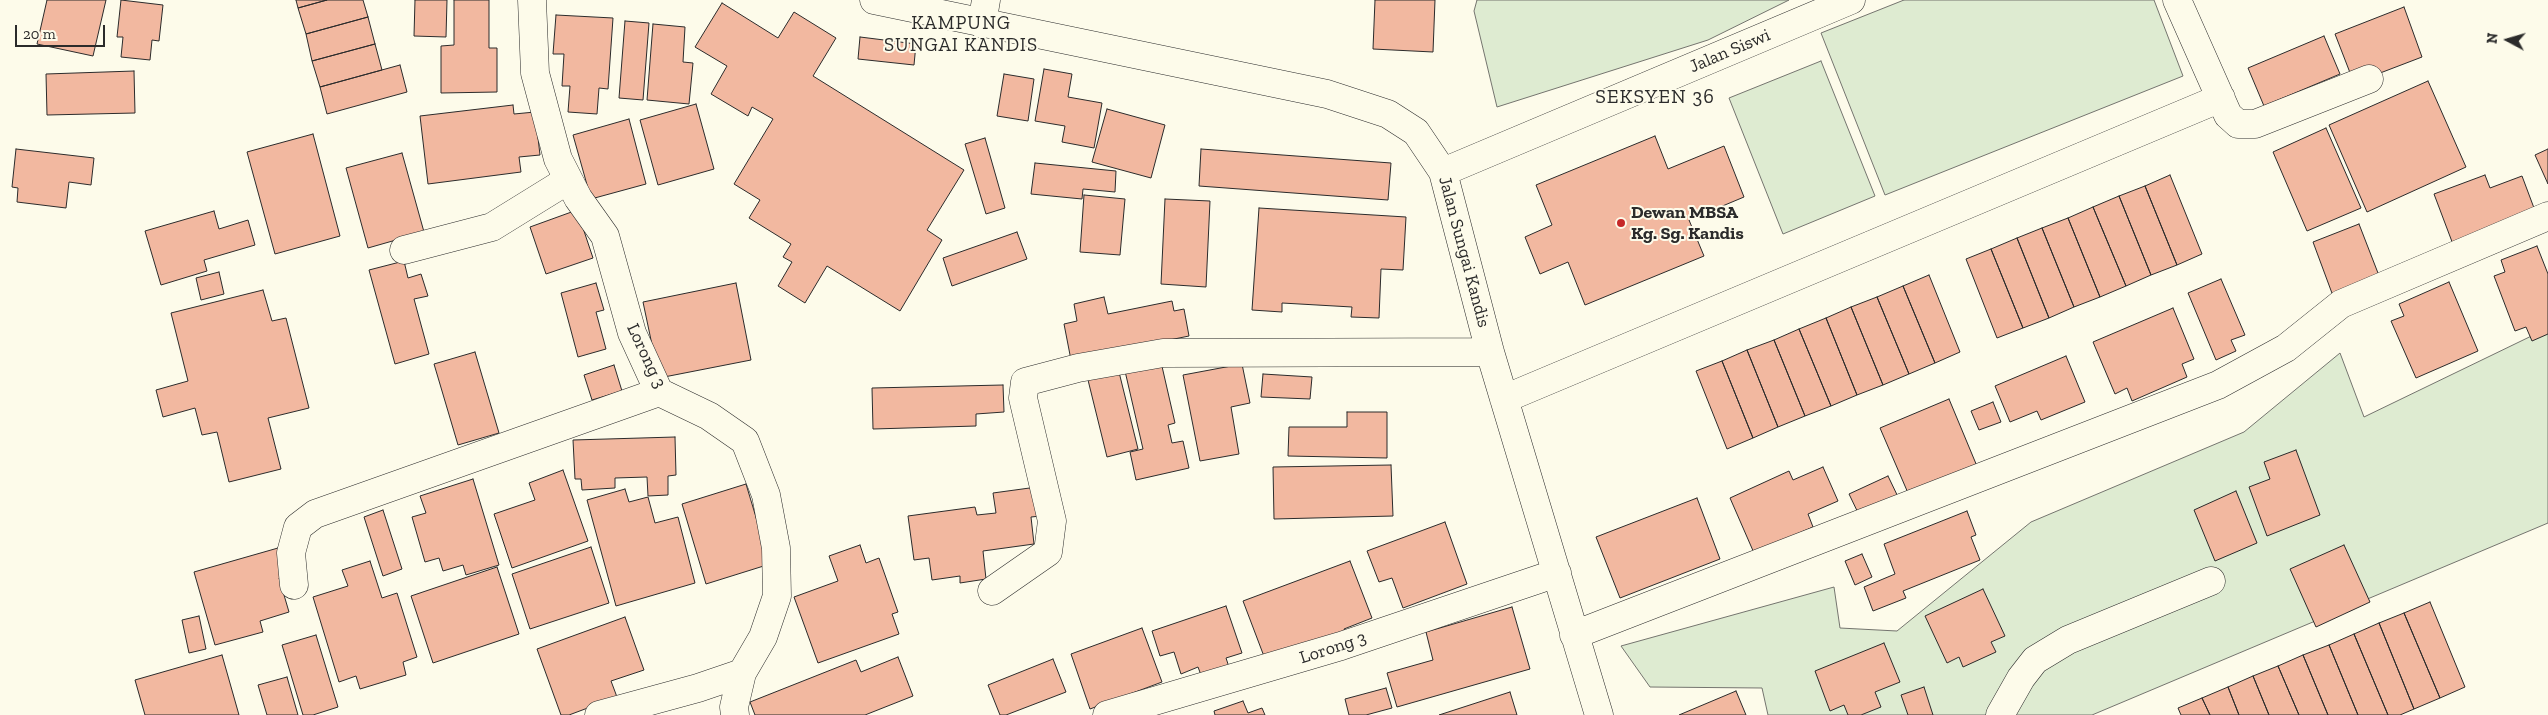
<!DOCTYPE html>
<html>
<head>
<meta charset="utf-8">
<style>
  body { margin:0 }
  #map { position:relative; width:2548px; height:715px; overflow:hidden; background:#fdfbea; font-family:"Zilla Slab",serif }
  canvas { display:block }
  .north { position:absolute; left:2483px; top:15px; width:50px; height:50px; -webkit-text-stroke:4px #fdfbea; paint-order:stroke; rotate:276deg; font-size:14px; font-weight:700; line-height:20px; text-align:center; color:#2b2b2b }
  .north::after { content:''; display:block; margin:auto; width:18px; height:22px; background:#2b2b2b; clip-path:polygon(50% 0,100% 100%,50% 72%,0 100%) }
  .scale { position:absolute; left:15px; top:25px; width:90px; height:22px; box-sizing:border-box; border:2px solid #2b2b2b; border-top:0; padding-left:6px; font-size:15px; line-height:18px; white-space:nowrap; color:#2b2b2b; -webkit-text-stroke:4px #fdfbea; paint-order:stroke }
</style>
</head>
<body>
<div id="map">
<canvas width="2548" height="715"></canvas>
<div class="north">N</div>
<div class="scale">20 m</div>
</div>
<script>
const g = document.querySelector('canvas').getContext('2d');
g.lineJoin = 'round';
function paint(path, color) { g.fillStyle = color; g.fill(path, 'evenodd'); }
const poly = rows => new Path2D(rows.map(r => 'M' + r).join(''));
function strokePath(path, color, width, dash) { g.strokeStyle = color; g.lineWidth = width; g.lineCap = dash ? 'butt' : 'round'; g.setLineDash(dash || []); g.stroke(path); }
function label(font, color, halo, rows, align = 'center') {
  g.font = font + ' "Zilla Slab",serif'; g.lineWidth = 4; g.setLineDash([]); g.textBaseline = 'middle'; g.strokeStyle = halo; g.fillStyle = color; for (const [text, x, y, turn = 0] of rows) {
    g.save(); g.translate(x, y); g.rotate((+turn || 0) * Math.PI / 180); g.textAlign = isNaN(turn) ? turn : align; if (halo) g.strokeText(text, 0, 0); g.fillText(text, 0, 0); g.restore();
  }
}
const green = poly([
  [1477,0,1789,0,1708,40,1497,107,1474,11,1477,0],
  [1904,0,2154,0,2183,76,1885,195,1821,33,1904,0],
  [1821,61,1875,196,1783,234,1729,98,1821,61],
  [2548,328,2548,523,2092,715,1768,715,1762,688,1650,687,1621,646,1834,587,1840,628,1897,631,2031,522,2244,432,2340,353,2364,417,2548,328]
]);
const building = poly([
  [47,0,106,0,93,56,37,44,47,0],
  [121,0,163,5,159,41,152,40,150,60,121,57,123,37,117,37,121,0],
  [296,0,327,0,298,8,296,0],
  [327,0,363,0,368,17,306,34,298,8,327,0],
  [415,0,447,0,446,37,414,36,415,0],
  [454,0,489,0,489,48,497,48,497,92,441,93,441,46,454,45,454,0],
  [1375,0,1435,0,1433,52,1373,49,1375,0],
  [722,3,778,38,794,12,836,38,813,76,964,170,927,230,942,240,900,311,827,266,805,303,778,286,792,262,783,257,791,244,749,218,760,200,734,184,773,119,752,107,748,116,711,94,727,66,695,47,722,3],
  [2404,7,2422,57,2354,83,2335,34,2404,7],
  [556,15,613,18,608,89,599,88,597,114,568,112,570,86,562,86,564,54,553,54,556,15],
  [368,17,375,44,312,61,306,34,368,17],
  [625,21,649,23,643,100,619,98,625,21],
  [653,24,685,27,683,62,693,63,689,104,647,100,653,24],
  [2324,36,2340,74,2264,106,2248,68,2324,36],
  [860,37,916,44,914,65,858,59,860,37],
  [375,44,382,70,320,87,312,61,375,44],
  [400,65,407,92,327,114,320,87,400,65],
  [1044,69,1072,74,1068,97,1102,103,1094,148,1062,142,1065,126,1035,121,1044,69],
  [134,71,135,113,47,115,46,74,134,71],
  [1004,74,1034,79,1028,121,997,116,1004,74],
  [2428,81,2466,167,2367,212,2329,125,2428,81],
  [696,104,714,169,658,185,640,120,696,104],
  [513,105,514,114,535,112,540,155,519,157,521,172,428,184,420,116,513,105],
  [1107,109,1165,125,1151,178,1092,162,1107,109],
  [629,119,646,184,591,199,573,135,629,119],
  [2326,128,2361,208,2307,231,2273,152,2326,128],
  [313,134,340,236,275,254,247,152,313,134],
  [1655,136,1668,169,1724,146,1744,197,1689,220,1704,256,1585,305,1568,262,1540,274,1525,237,1552,225,1536,185,1655,136],
  [985,138,1005,208,986,214,965,144,985,138],
  [16,149,94,158,91,185,69,182,66,208,17,202,18,188,12,187,16,149],
  [1201,149,1391,163,1388,200,1199,186,1201,149],
  [2548,149,2548,184,2535,155,2548,149],
  [402,153,424,232,368,248,346,168,402,153],
  [1035,163,1116,171,1115,192,1083,189,1082,199,1031,194,1035,163],
  [2170,175,2202,254,2177,265,2145,186,2170,175],
  [2485,175,2490,188,2522,176,2537,216,2454,247,2434,194,2485,175],
  [2145,186,2177,265,2151,275,2119,196,2145,186],
  [1084,195,1125,199,1120,255,1080,252,1084,195],
  [2119,196,2151,275,2126,286,2093,207,2119,196],
  [1165,199,1210,201,1206,287,1161,284,1165,199],
  [2093,207,2126,286,2100,297,2068,218,2093,207],
  [1259,208,1406,217,1403,270,1381,269,1379,318,1351,317,1352,307,1282,303,1282,312,1252,310,1259,208],
  [577,210,593,258,546,274,530,227,577,210],
  [214,211,219,229,248,220,255,245,204,260,207,271,161,285,145,231,214,211],
  [2068,218,2100,297,2074,307,2042,228,2068,218],
  [2359,224,2383,286,2336,304,2313,242,2359,224],
  [2042,228,2074,307,2049,318,2017,238,2042,228],
  [1017,232,1027,259,952,286,943,258,1017,232],
  [2017,238,2049,318,2023,328,1991,249,2017,238],
  [2537,246,2548,274,2548,334,2532,341,2526,327,2515,331,2494,276,2505,272,2501,260,2537,246],
  [1991,249,2023,328,1997,338,1966,259,1991,249],
  [404,261,408,278,421,274,428,296,414,299,429,354,395,364,369,270,404,261],
  [219,272,224,294,201,300,196,278,219,272],
  [1929,275,1960,352,1935,363,1903,286,1929,275],
  [2221,279,2245,335,2231,340,2236,351,2216,360,2188,293,2221,279],
  [2449,282,2478,351,2416,378,2391,321,2404,316,2399,304,2449,282],
  [596,283,604,310,596,312,606,349,578,357,561,293,596,283],
  [736,283,751,360,659,378,643,302,736,283],
  [1903,286,1935,363,1909,374,1877,297,1903,286],
  [263,290,272,321,286,318,309,408,268,418,281,469,229,482,217,432,202,435,195,408,163,417,156,390,188,381,171,313,263,290],
  [1104,297,1108,314,1172,301,1174,311,1184,309,1189,336,1071,360,1064,324,1077,321,1074,304,1104,297],
  [1877,297,1909,374,1883,385,1851,307,1877,297],
  [1851,307,1883,385,1857,395,1826,318,1851,307],
  [2173,308,2194,359,2182,364,2187,377,2132,401,2127,388,2115,394,2093,342,2173,308],
  [1826,318,1857,395,1831,406,1799,329,1826,318],
  [1799,329,1831,406,1805,416,1774,340,1799,329],
  [1774,340,1805,416,1778,427,1747,350,1774,340],
  [1747,350,1778,427,1753,438,1722,361,1747,350],
  [475,352,499,433,458,445,434,364,475,352],
  [2066,356,2085,402,2041,420,2037,411,2010,422,1995,386,2066,356],
  [1722,361,1753,438,1727,449,1696,371,1722,361],
  [1161,362,1175,423,1168,425,1172,443,1183,441,1189,468,1136,480,1130,452,1143,449,1125,371,1161,362],
  [1242,364,1250,403,1231,407,1239,454,1200,461,1183,375,1242,364],
  [614,365,622,391,592,400,584,375,614,365],
  [1119,372,1138,449,1107,457,1088,380,1119,372],
  [1263,374,1312,377,1310,399,1261,397,1263,374],
  [1003,385,1004,412,976,414,976,426,873,429,872,388,1003,385],
  [1949,399,1979,471,1911,500,1880,428,1949,399],
  [1993,402,2001,422,1979,430,1971,411,1993,402],
  [1347,412,1387,412,1387,458,1288,456,1289,427,1347,427,1347,412],
  [675,437,676,475,668,476,668,495,648,496,647,477,615,478,615,488,582,490,581,479,575,479,573,440,675,437],
  [2296,450,2320,515,2267,536,2249,487,2270,479,2264,462,2296,450],
  [1391,465,1393,516,1274,519,1273,467,1391,465],
  [1823,467,1838,501,1808,514,1813,527,1754,553,1730,498,1789,471,1793,480,1823,467],
  [563,470,588,541,512,568,494,514,535,500,529,483,563,470],
  [1888,476,1900,501,1861,519,1849,494,1888,476],
  [473,479,499,565,466,575,463,565,443,571,439,558,425,562,412,517,426,513,420,496,473,479],
  [746,484,770,564,706,584,682,504,746,484],
  [1037,487,1041,516,1031,517,1034,544,983,551,986,579,960,583,960,576,932,580,929,558,914,560,908,516,975,507,977,515,996,513,993,493,1037,487],
  [625,489,629,502,648,497,655,523,678,517,695,583,616,606,587,500,625,489],
  [2236,491,2257,543,2215,561,2194,510,2236,491],
  [1697,498,1720,559,1620,598,1596,537,1697,498],
  [383,510,402,569,383,576,364,517,383,510],
  [1967,511,1976,535,1971,537,1980,560,1903,591,1906,598,1873,611,1864,587,1895,574,1884,544,1967,511],
  [1445,522,1467,584,1403,608,1392,578,1379,582,1367,551,1445,522],
  [860,545,866,563,879,558,898,612,892,614,899,634,818,663,794,597,838,581,829,556,860,545],
  [2344,545,2370,602,2316,627,2290,569,2344,545],
  [591,547,609,603,530,629,512,574,591,547],
  [278,548,286,576,279,578,289,612,260,621,263,632,215,645,194,572,278,548],
  [1862,554,1872,577,1855,585,1845,561,1862,554],
  [370,561,382,598,397,593,417,657,403,662,406,675,360,689,356,676,339,682,313,597,348,586,342,570,370,561],
  [1350,561,1372,618,1344,629,1346,634,1265,659,1243,601,1350,561],
  [497,567,519,634,433,663,411,596,497,567],
  [1983,589,2005,636,1991,642,1996,652,1963,667,1959,657,1947,663,1925,616,1983,589],
  [2430,602,2465,687,2440,698,2404,613,2430,602],
  [1226,606,1242,653,1226,658,1231,673,1204,683,1198,667,1181,674,1174,652,1160,656,1152,631,1226,606],
  [1512,607,1530,669,1397,707,1387,673,1433,660,1426,632,1512,607],
  [2404,613,2440,698,2414,709,2379,623,2404,613],
  [199,616,206,649,189,653,182,620,199,616],
  [625,617,644,670,611,681,617,697,569,715,561,715,537,649,625,617],
  [2379,623,2414,709,2400,715,2388,715,2354,634,2379,623],
  [1142,628,1162,682,1090,709,1071,654,1142,628],
  [2354,634,2388,715,2358,715,2329,645,2354,634],
  [316,635,338,707,313,715,303,715,282,645,316,635],
  [1884,643,1900,682,1875,692,1881,707,1861,715,1848,715,1844,705,1830,711,1815,671,1884,643],
  [2329,645,2358,715,2328,715,2303,655,2329,645],
  [222,655,239,715,145,715,135,680,222,655],
  [2303,655,2328,715,2299,715,2278,666,2303,655],
  [898,657,913,696,865,715,755,715,750,702,856,660,861,672,898,657],
  [1053,659,1066,692,1006,715,1000,715,988,685,1053,659],
  [2278,666,2299,715,2269,715,2253,676,2278,666],
  [2253,676,2269,715,2239,715,2228,687,2253,676],
  [287,677,298,715,267,715,258,685,287,677],
  [1924,687,1933,715,1908,715,1901,695,1924,687],
  [2228,687,2239,715,2210,715,2202,698,2228,687],
  [1386,688,1392,708,1366,715,1349,715,1345,699,1386,688],
  [1736,691,1746,715,1679,715,1736,691],
  [1510,692,1517,715,1439,715,1510,692],
  [2202,698,2210,715,2181,715,2178,708,2202,698],
  [1243,701,1248,713,1262,708,1265,715,1215,715,1214,711,1243,701]
]);
const minor = poly([
  [532,0,535,73,558,159,578,198,605,236,632,333,659,392,709,416,745,441,766,495,776,548,777,596,763,637,742,673,698,688,599,715],
  [874,0,1327,94,1388,114,1416,132,1443,172,1490,352,1599,715],
  [2177,0,2228,115,2238,124,2255,124,2369,79],
  [982,24,986,0],
  [1443,172,1851,0],
  [404,250,492,227,568,180],
  [1504,399,2221,98],
  [294,585,291,553,298,527,315,514,659,392],
  [992,591,1048,552,1052,521,1023,398,1025,382,1078,368,1163,353,1490,352],
  [1574,635,2218,385,2286,348,2341,304,2548,216],
  [735,715,734,707,742,673],
  [1107,715,1341,646,1557,573],
  [2000,715,2021,678,2035,660,2068,640,2211,581]
]);
const markers = [
  [1621,223,5,"#c62828"]
];
const streetNames = [
  ["Jalan Siswi",1730,51,-23],
  ["Jalan Sungai Kandis",1464,252,75],
  ["Lorong 3",646,356,65],
  ["Lorong 3",1333,648,-18]
];
const poiNames = [
  ["Dewan MBSA",1631,213],
  ["Kg. Sg. Kandis",1631,234]
];
const neighbourhoodNames = [
  ["KAMPUNG",961,24],
  ["SUNGAI KANDIS",961,46]
];
const quarterNames = [
  ["SEKSYEN 36",1655,97]
];
paint(green, '#deebd1');
strokePath(green, '#74746e', 1);
paint(building, '#f2b8a0');
strokePath(building, '#2b2b2b', 1);
strokePath(minor, '#2b2b2b', 29);
strokePath(minor, '#fdfbea', 28);
for (const [x, y, r, color] of markers) { const dot = new Path2D(); dot.arc(x, y, r, 0, 2 * Math.PI); g.fillStyle = color; g.fill(dot); strokePath(dot, '#fdfbea', 2); }
label('18px', '#2b2b2b', '#fdfbea', streetNames);
label('bold 18px', '#2b2b2b', '#fdfbea', poiNames, 'left');
g.letterSpacing = '1px';
label('19px', '#2b2b2b', '#fdfbea', neighbourhoodNames);
g.letterSpacing = '0px';
g.letterSpacing = '1px';
label('20px', '#2b2b2b', '#fdfbea', quarterNames);
g.letterSpacing = '0px';
</script>
</body>
</html>
